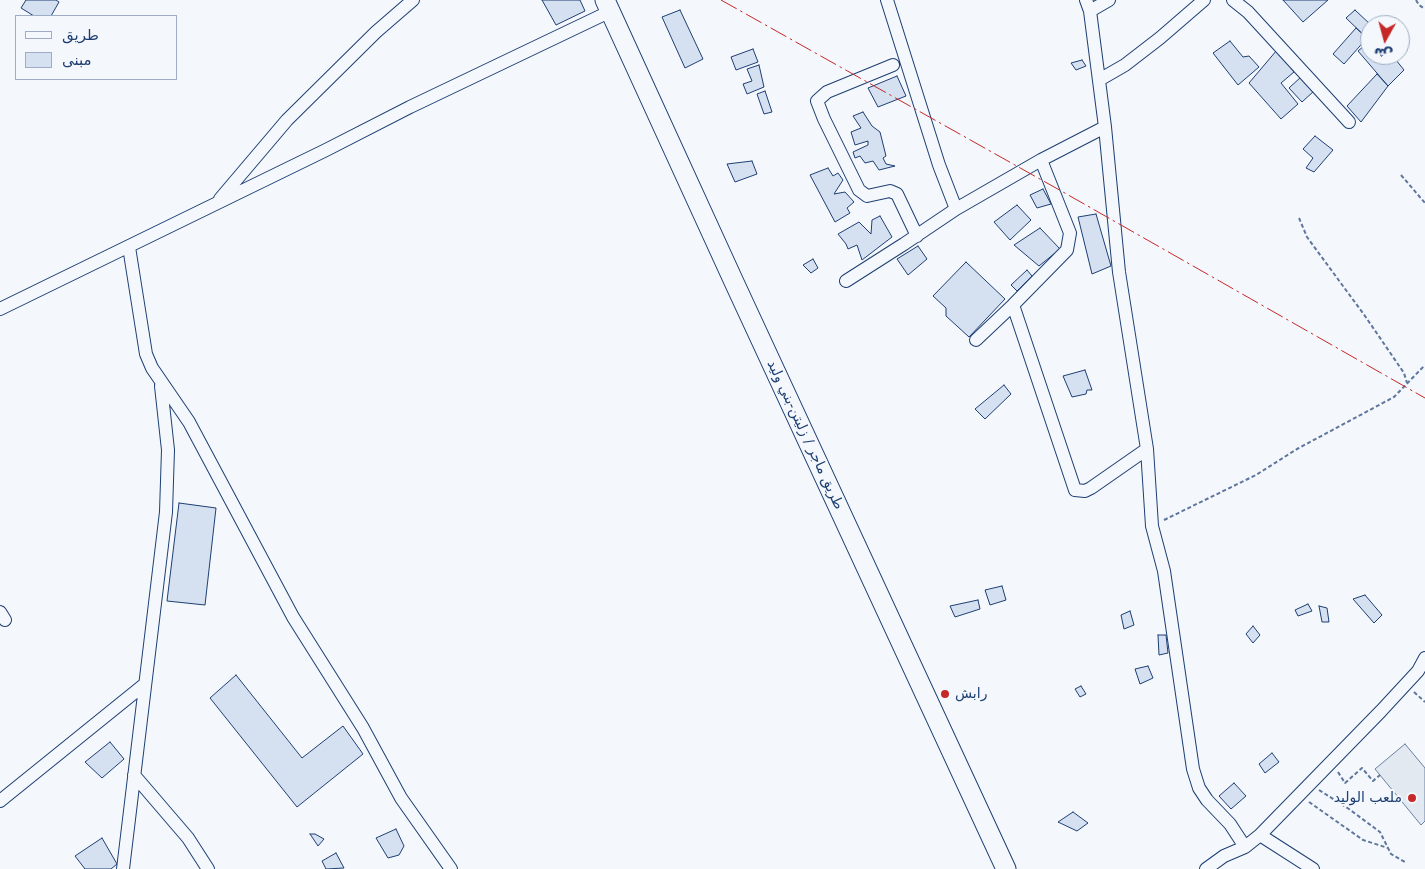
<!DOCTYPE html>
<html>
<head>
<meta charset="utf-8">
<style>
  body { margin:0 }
  #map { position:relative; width:1425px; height:869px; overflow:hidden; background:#f4f7fb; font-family:"DejaVu Sans","Noto Sans Arabic",sans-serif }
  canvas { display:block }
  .legend { position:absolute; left:15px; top:15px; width:162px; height:65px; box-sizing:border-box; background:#f4f7fb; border:1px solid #9eadc5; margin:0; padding:6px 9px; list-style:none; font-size:15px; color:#1d3f73 }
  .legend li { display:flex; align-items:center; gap:10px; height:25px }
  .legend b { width:25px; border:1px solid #9eadc5 }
  .north { position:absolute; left:1360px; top:15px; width:50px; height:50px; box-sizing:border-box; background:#f4f7fb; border:1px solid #9eadc5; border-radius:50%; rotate:187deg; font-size:14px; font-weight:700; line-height:20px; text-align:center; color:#1d3f73 }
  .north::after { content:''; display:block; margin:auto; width:18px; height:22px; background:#c62828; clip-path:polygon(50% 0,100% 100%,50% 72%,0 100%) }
</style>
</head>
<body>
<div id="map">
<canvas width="1425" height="869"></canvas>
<ul class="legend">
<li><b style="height:6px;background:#f4f7fb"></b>طريق</li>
<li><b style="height:14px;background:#d5e0f0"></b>مبنى</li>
</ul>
<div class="north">ش</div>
</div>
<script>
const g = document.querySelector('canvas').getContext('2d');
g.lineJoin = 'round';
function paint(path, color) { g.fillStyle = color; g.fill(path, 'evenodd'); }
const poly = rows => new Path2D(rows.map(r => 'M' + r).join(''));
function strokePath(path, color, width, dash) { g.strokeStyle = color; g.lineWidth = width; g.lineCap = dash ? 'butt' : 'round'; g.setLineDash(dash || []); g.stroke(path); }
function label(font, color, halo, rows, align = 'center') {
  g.font = font + ' "DejaVu Sans","Noto Sans Arabic",sans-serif'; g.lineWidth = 4; g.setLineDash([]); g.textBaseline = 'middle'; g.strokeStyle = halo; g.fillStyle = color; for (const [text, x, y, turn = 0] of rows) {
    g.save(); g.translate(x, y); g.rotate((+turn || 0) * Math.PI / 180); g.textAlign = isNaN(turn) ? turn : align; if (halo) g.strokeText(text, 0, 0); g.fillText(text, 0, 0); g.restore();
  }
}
const green = poly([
  [1405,744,1425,768,1425,821,1421,825,1375,769,1405,744]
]);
const building = poly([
  [26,0,56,0,59,2,51,16,34,16,21,8,26,0],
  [542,0,580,0,585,11,556,25,542,0],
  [1283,0,1328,0,1303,22,1283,0],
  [680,10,703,59,685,68,662,17,680,10],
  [1355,10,1371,25,1370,25,1370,41,1346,18,1355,10],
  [1356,28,1367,38,1344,64,1333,54,1356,28],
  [1230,41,1243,57,1249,56,1259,67,1238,85,1213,53,1230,41],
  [1370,41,1370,55,1392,55,1404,70,1388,86,1358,51,1370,41],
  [753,49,758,62,736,70,731,57,753,49],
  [1277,50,1294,72,1281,83,1298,104,1281,119,1249,83,1277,50],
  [1082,60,1086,66,1076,70,1071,63,1082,60],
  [759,65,764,87,747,94,743,84,752,81,747,69,759,65],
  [1377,74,1388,86,1361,122,1347,106,1377,74],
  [897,76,906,96,878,107,868,88,897,76],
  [1301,77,1314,91,1302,102,1289,88,1301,77],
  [765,91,772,112,764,114,757,94,765,91],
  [863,112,872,126,880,132,886,156,883,158,886,164,895,166,879,170,873,161,865,163,860,156,855,158,853,152,868,145,868,141,855,145,851,132,861,128,853,116,863,112],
  [1315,136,1333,150,1314,172,1306,168,1313,158,1303,149,1315,136],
  [752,161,757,174,735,182,727,164,752,161],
  [828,168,833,176,838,173,843,180,834,194,845,192,854,202,847,208,850,213,835,222,810,175,828,168],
  [1043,189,1051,204,1037,208,1030,195,1043,189],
  [1017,205,1031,220,1010,240,994,222,1017,205],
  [1096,214,1111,266,1092,274,1078,217,1096,214],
  [880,216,892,237,862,260,857,245,848,249,846,244,838,234,859,222,871,234,872,220,880,216],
  [1040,228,1060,249,1039,266,1014,245,1040,228],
  [918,246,927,259,908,275,897,259,918,246],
  [813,259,818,268,811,273,803,265,813,259],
  [966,262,1005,299,969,337,946,316,946,308,933,296,966,262],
  [1027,270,1032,276,1017,291,1011,285,1027,270],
  [1085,370,1092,390,1087,390,1086,394,1072,397,1063,376,1085,370],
  [1004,385,1011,394,985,419,975,409,1004,385],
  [179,503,216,508,205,605,167,601,179,503],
  [1002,586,1006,600,990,605,985,590,1002,586],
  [1365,595,1382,615,1374,623,1353,599,1365,595],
  [978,600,980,609,955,617,950,606,978,600],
  [1308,604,1312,611,1298,616,1295,610,1308,604],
  [1319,606,1327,608,1329,622,1322,622,1319,606],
  [1130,611,1134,625,1124,629,1121,615,1130,611],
  [1253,626,1260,635,1253,643,1246,634,1253,626],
  [1158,635,1166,635,1168,653,1159,655,1158,635],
  [1148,666,1153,678,1140,684,1135,669,1148,666],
  [236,675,302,758,343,726,363,754,297,807,210,698,236,675],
  [1081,686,1086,694,1080,697,1075,689,1081,686],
  [110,742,124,759,102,778,85,762,110,742],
  [1272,753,1279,762,1265,773,1259,764,1272,753],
  [1234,783,1246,796,1231,809,1219,796,1234,783],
  [1073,812,1088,823,1077,831,1058,822,1073,812],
  [396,829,404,846,399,855,388,858,376,838,396,829],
  [310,834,315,834,324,839,318,846,310,834],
  [102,838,117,864,111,869,85,869,75,856,102,838],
  [336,853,344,868,326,869,322,861,336,853]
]);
const path = poly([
  [1416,0,1419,5,1425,9],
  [1401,175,1425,203],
  [1299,218,1307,237,1365,316,1404,373,1407,383],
  [1164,520,1256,475,1297,449,1394,397,1425,365],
  [1414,692,1425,702],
  [1338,772,1345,783,1362,768,1373,781,1380,775],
  [1319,790,1349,809,1380,832,1391,854,1405,862],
  [1309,802,1363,840,1388,848]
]);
const minor = poly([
  [887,0,939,165,956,209,1041,160,1105,127],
  [1086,0,1090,11,1105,127,1119,272,1147,449,1152,526,1164,571,1193,769,1199,788,1207,800,1230,824,1245,847],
  [1233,0,1248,12,1349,122],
  [1090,11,1109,0],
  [893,65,827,92,817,101,824,119,859,190,867,196,890,191,897,194,917,236],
  [1099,80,1125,65,1160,38,1204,0],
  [220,199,287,120,376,32,413,0],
  [129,247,146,354,152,368,189,422,293,617,363,728,401,798,451,869],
  [846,281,904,244,956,209],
  [1013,305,1075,490,1085,491,1091,488,1147,449],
  [0,309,326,150,410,107,611,11],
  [976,340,1013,305,1067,250,1070,233,1041,160],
  [0,612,5,620],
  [134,775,188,838,208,869],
  [0,801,145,684],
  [1260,835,1313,869],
  [123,869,166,512,168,450,161,386],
  [1206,869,1224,856,1245,847,1260,835,1381,711,1418,671,1425,658]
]);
const highway = poly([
  [605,0,734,282,1006,869]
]);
const power = poly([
  [721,0,1063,192,1425,398]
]);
const markers = [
  [945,694,5,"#c62828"],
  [1412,798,5,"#c62828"]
];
const streetNames = [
  ["طريق ماجر / زليتن-بني وليد",805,435,65]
];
const poiNames = [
  ["رابش",955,694],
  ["ملعب الوليد",1402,798,"right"]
];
paint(green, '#e3e9f0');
strokePath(green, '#687fa3', 1);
paint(building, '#d5e0f0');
strokePath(building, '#1d3f73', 1);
strokePath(minor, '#1d3f73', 14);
strokePath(highway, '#1d3f73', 21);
strokePath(path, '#5e769c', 2, [4, 2.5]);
strokePath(minor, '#f4f7fb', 12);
strokePath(highway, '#f4f7fb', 19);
strokePath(power, '#c62828', 1, [18, 4, 2.5, 4]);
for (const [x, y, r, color] of markers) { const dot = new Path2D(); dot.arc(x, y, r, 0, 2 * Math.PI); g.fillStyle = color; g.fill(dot); strokePath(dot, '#f4f7fb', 2); }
label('14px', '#1d3f73', '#f4f7fb', streetNames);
label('14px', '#1d3f73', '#f4f7fb', poiNames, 'left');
</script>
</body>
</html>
